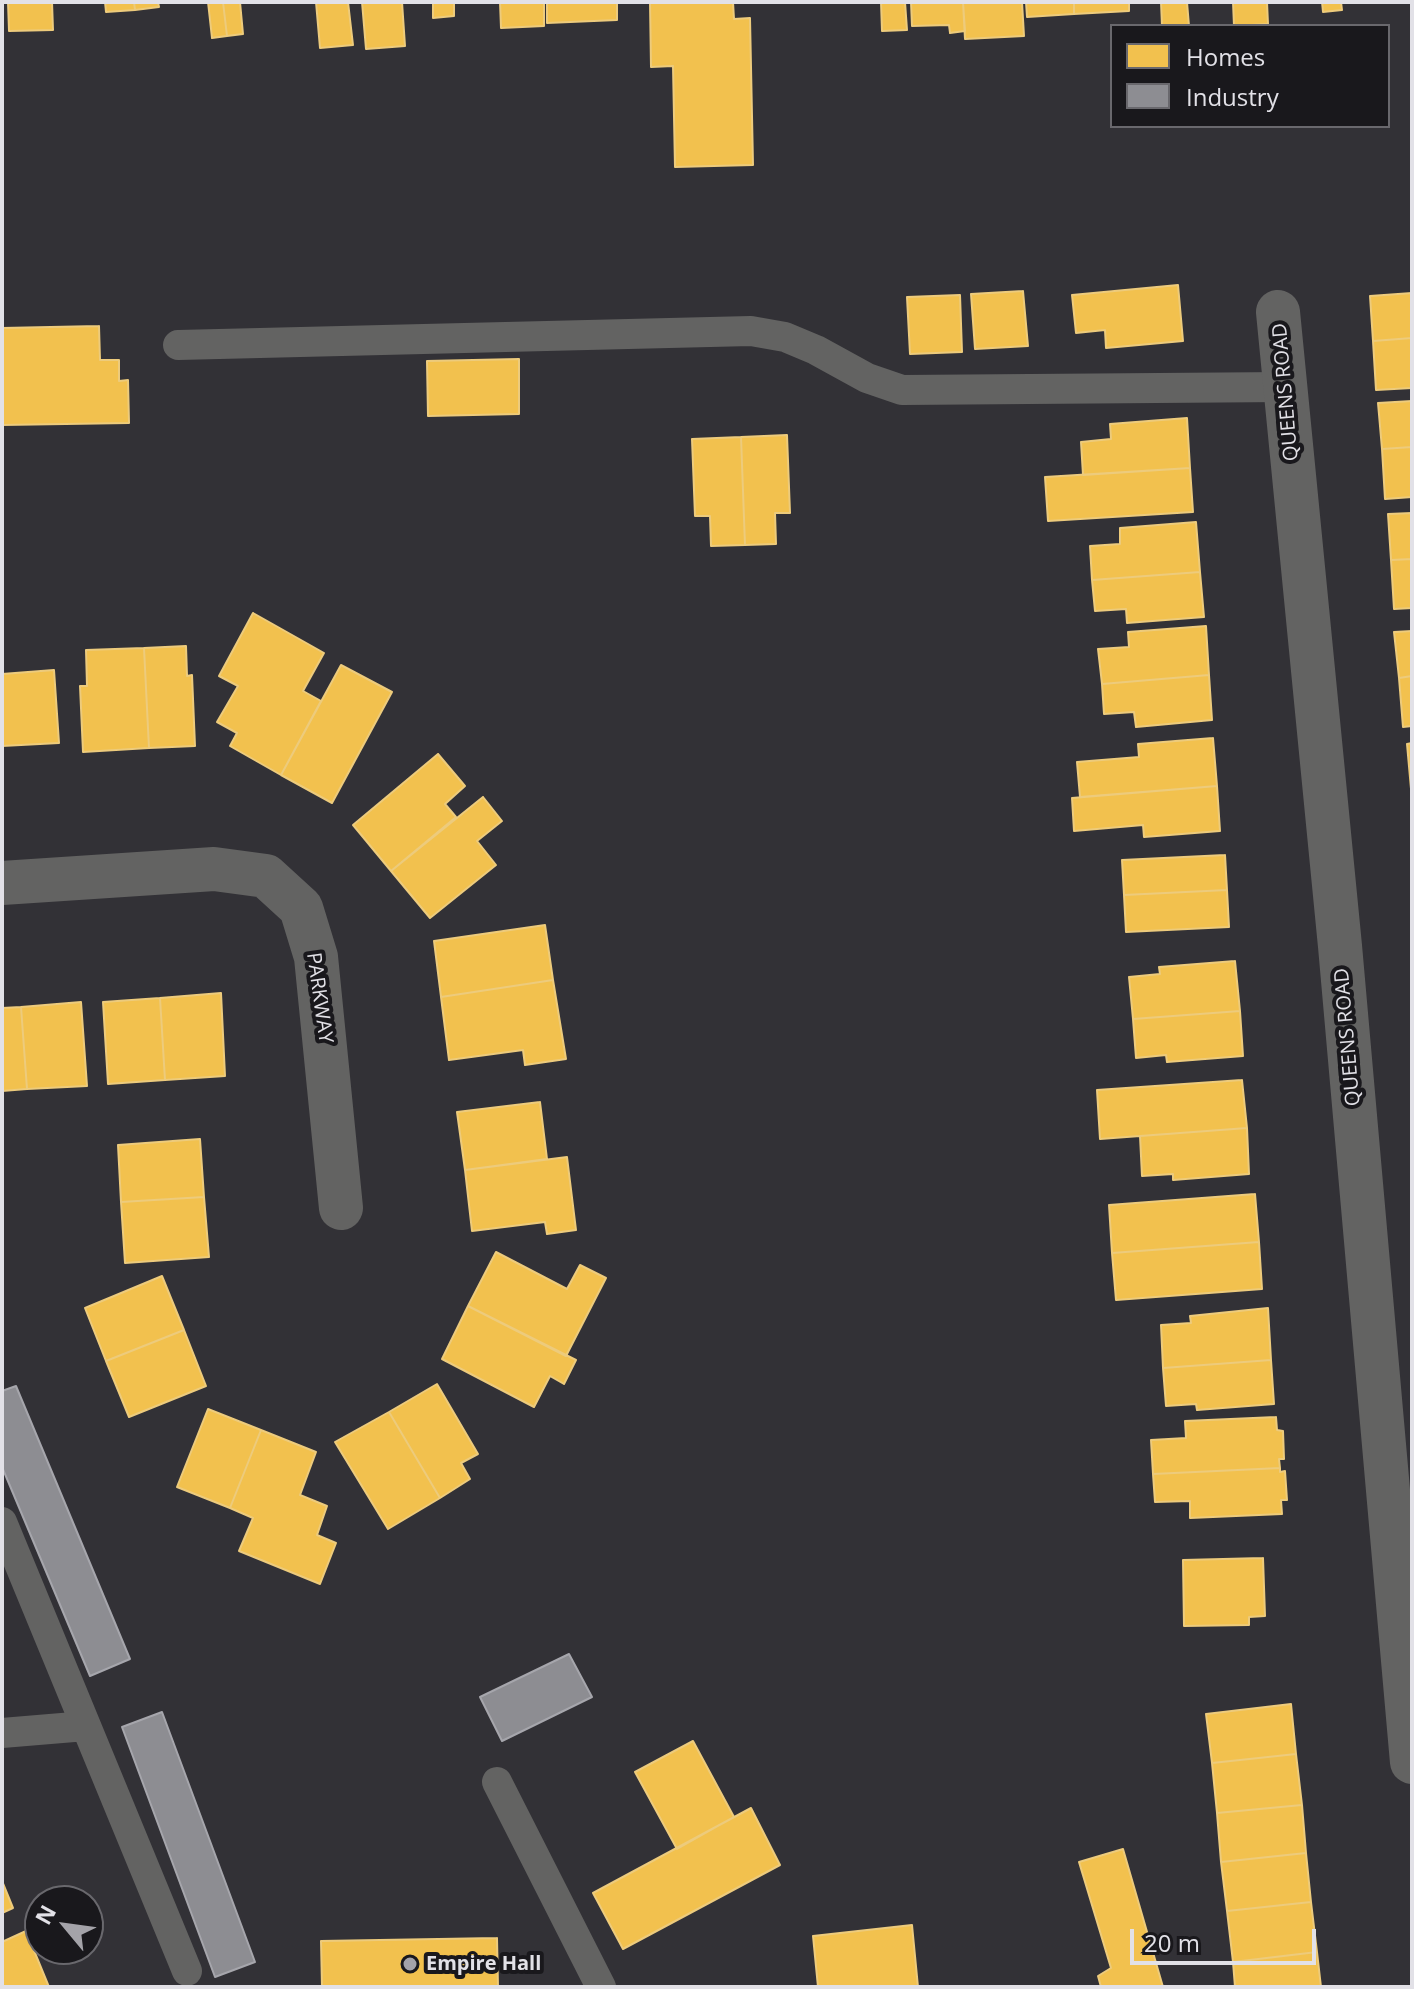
<!DOCTYPE html>
<html>
<head>
<meta charset="utf-8">
<style>
  body { margin:0 }
  #map { position:relative; width:1414px; height:1989px; overflow:hidden; background:#323136; font-family:"Open Sans",sans-serif }
  canvas { display:block }
  .frame { position:absolute; inset:0; border:4px solid #e2e1e7; pointer-events:none }
  .legend { position:absolute; left:1110px; top:24px; width:280px; height:104px; box-sizing:border-box; background:#19181c; border:2px solid #69686d; margin:0; padding:10px 14px; list-style:none; font-size:24px; color:#e2e1e7 }
  .legend li { display:flex; align-items:center; gap:16px; height:40px }
  .legend b { width:40px; border:2px solid #69686d }
  .north { position:absolute; left:24px; top:1885px; width:80px; height:80px; box-sizing:border-box; background:#19181c; border:2px solid #69686d; border-radius:50%; rotate:299deg; font-size:22px; font-weight:700; line-height:32px; text-align:center; color:#e2e1e7 }
  .north::after { content:''; display:block; margin:auto; width:28px; height:36px; background:#a4a3a9; clip-path:polygon(50% 0,100% 100%,50% 72%,0 100%) }
  .scale { position:absolute; left:1130px; top:1929px; width:186px; height:36px; box-sizing:border-box; border:4px solid #e2e1e7; border-top:0; padding-left:10px; font-size:24px; line-height:28px; white-space:nowrap; color:#e2e1e7; -webkit-text-stroke:6px #19181c; paint-order:stroke }
</style>
</head>
<body>
<div id="map">
<canvas width="1414" height="1989"></canvas>
<div class="frame"></div>
<ul class="legend">
<li><b style="height:22px;background:#f2c14e"></b>Homes</li>
<li><b style="height:22px;background:#8d8d92"></b>Industry</li>
</ul>
<div class="north">N</div>
<div class="scale">20 m</div>
</div>
<script>
const g = document.querySelector('canvas').getContext('2d');
g.lineJoin = 'round';
function paint(path, color) { g.fillStyle = color; g.fill(path, 'evenodd'); }
const poly = rows => new Path2D(rows.map(r => 'M' + r).join(''));
function strokePath(path, color, width, dash) { g.strokeStyle = color; g.lineWidth = width; g.lineCap = dash ? 'butt' : 'round'; g.setLineDash(dash || []); g.stroke(path); }
function label(font, color, halo, rows, align = 'center') {
  g.font = font + ' "Open Sans",sans-serif'; g.lineWidth = 8; g.setLineDash([]); g.textBaseline = 'middle'; g.strokeStyle = halo; g.fillStyle = color; for (const [text, x, y, turn = 0] of rows) {
    g.save(); g.translate(x, y); g.rotate((+turn || 0) * Math.PI / 180); g.textAlign = isNaN(turn) ? turn : align; if (halo) g.strokeText(text, 0, 0); g.fillText(text, 0, 0); g.restore();
  }
}
const homes = poly([
  [8,2,52,2,53,30,9,31,8,2],
  [105,2,134,2,135,10,106,12,105,2],
  [134,2,158,2,159,7,135,10,134,2],
  [208,2,223,2,227,36,212,38,208,2],
  [223,2,240,2,243,34,227,36,223,2],
  [316,2,348,2,353,45,320,48,316,2],
  [362,2,402,2,405,46,366,49,362,2],
  [433,2,454,2,454,16,433,18,433,2],
  [500,2,544,2,544,26,501,28,500,2],
  [547,2,617,2,617,20,547,23,547,2],
  [650,2,733,2,734,19,750,18,753,165,675,167,673,66,651,67,650,2],
  [881,2,905,2,907,30,882,31,881,2],
  [911,2,963,2,965,31,950,33,949,25,912,26,911,2],
  [963,2,1022,2,1024,36,965,39,963,2],
  [1026,2,1074,2,1074,14,1027,17,1026,2],
  [1074,2,1129,2,1129,11,1074,14,1074,2],
  [1161,2,1187,2,1189,26,1162,26,1161,2],
  [1233,2,1267,2,1268,24,1234,26,1233,2],
  [1322,2,1341,2,1342,10,1323,12,1322,2],
  [1178,285,1183,341,1106,348,1105,330,1076,333,1072,295,1178,285],
  [1023,291,1028,346,975,349,971,294,1023,291],
  [1412,293,1412,338,1373,341,1370,296,1412,293],
  [960,295,962,352,910,354,907,297,960,295],
  [99,326,100,360,119,360,119,381,128,380,129,423,2,425,2,328,99,326],
  [1412,338,1412,388,1376,390,1373,341,1412,338],
  [519,359,519,414,428,416,427,361,519,359],
  [1412,401,1412,447,1382,449,1378,403,1412,401],
  [1187,418,1190,468,1083,475,1081,442,1111,439,1110,424,1187,418],
  [787,435,790,513,775,513,776,544,745,545,741,437,787,435],
  [741,437,745,545,711,546,710,516,695,516,692,439,741,437],
  [1412,447,1412,497,1385,499,1382,449,1412,447],
  [1190,468,1193,512,1048,521,1045,477,1190,468],
  [1412,513,1412,559,1391,560,1388,514,1412,513],
  [1196,522,1200,572,1092,580,1090,546,1120,544,1120,528,1196,522],
  [1412,559,1412,608,1394,609,1391,560,1412,559],
  [1200,572,1204,617,1127,623,1126,609,1095,611,1092,580,1200,572],
  [253,613,324,653,303,691,321,701,281,775,230,746,237,733,217,722,238,686,219,676,253,613],
  [1206,626,1209,675,1102,684,1098,649,1129,647,1128,632,1206,626],
  [1412,631,1412,676,1399,678,1394,632,1412,631],
  [186,646,187,676,192,675,195,746,149,748,144,648,186,646],
  [144,648,149,748,83,752,80,686,87,686,86,650,144,648],
  [341,665,392,692,332,803,281,775,341,665],
  [54,670,59,743,2,746,2,674,54,670],
  [1209,675,1212,720,1136,727,1134,712,1104,714,1102,684,1209,675],
  [1412,676,1412,726,1403,727,1399,678,1412,676],
  [1213,738,1217,786,1080,797,1077,762,1139,757,1138,744,1213,738],
  [1412,743,1412,789,1411,789,1407,744,1412,743],
  [438,754,465,786,445,804,456,817,391,871,353,825,438,754],
  [1217,786,1220,831,1144,837,1143,825,1074,831,1072,798,1217,786],
  [483,797,502,821,477,841,496,865,430,918,391,871,483,797],
  [1225,855,1227,890,1124,895,1122,860,1225,855],
  [1227,890,1229,927,1126,932,1124,895,1227,890],
  [545,925,553,980,441,997,434,941,545,925],
  [1235,961,1240,1011,1133,1019,1129,977,1160,974,1159,967,1235,961],
  [553,980,566,1059,525,1065,523,1050,449,1060,441,997,553,980],
  [221,993,225,1076,165,1080,160,998,221,993],
  [160,998,165,1080,108,1084,103,1002,160,998],
  [81,1002,87,1086,27,1089,21,1007,81,1002],
  [21,1007,27,1089,2,1091,2,1008,21,1007],
  [1240,1011,1243,1056,1167,1062,1166,1055,1136,1058,1133,1019,1240,1011],
  [1242,1080,1247,1128,1100,1139,1097,1090,1242,1080],
  [540,1102,547,1159,465,1170,457,1112,540,1102],
  [1247,1128,1249,1174,1173,1180,1173,1174,1142,1176,1140,1136,1247,1128],
  [200,1139,204,1197,121,1202,118,1145,200,1139],
  [567,1157,576,1230,547,1234,545,1222,472,1231,465,1170,567,1157],
  [1255,1194,1259,1242,1112,1253,1109,1205,1255,1194],
  [204,1197,209,1257,125,1263,121,1202,204,1197],
  [1259,1242,1262,1289,1116,1300,1112,1253,1259,1242],
  [496,1252,567,1289,580,1265,606,1278,566,1356,468,1306,496,1252],
  [162,1276,184,1330,106,1361,85,1308,162,1276],
  [468,1306,576,1360,564,1384,550,1376,534,1407,442,1359,468,1306],
  [1268,1308,1271,1360,1163,1368,1161,1325,1191,1323,1190,1316,1268,1308],
  [184,1330,206,1386,129,1417,106,1361,184,1330],
  [1271,1360,1274,1404,1197,1410,1196,1404,1166,1406,1163,1368,1271,1360],
  [437,1384,478,1454,461,1463,470,1479,440,1498,389,1412,437,1384],
  [208,1409,261,1430,230,1508,177,1487,208,1409],
  [389,1412,440,1498,388,1529,335,1442,389,1412],
  [1276,1417,1277,1430,1283,1431,1284,1459,1279,1459,1280,1468,1153,1474,1151,1440,1186,1438,1185,1421,1276,1417],
  [261,1430,316,1452,300,1495,327,1506,317,1535,336,1543,320,1584,239,1551,253,1518,230,1508,261,1430],
  [1280,1468,1280,1472,1285,1471,1287,1500,1281,1500,1282,1514,1190,1518,1190,1501,1155,1502,1153,1474,1280,1468],
  [1263,1558,1265,1616,1249,1617,1249,1625,1184,1626,1183,1560,1263,1558],
  [1291,1704,1296,1754,1212,1763,1206,1714,1291,1704],
  [693,1741,734,1817,677,1849,635,1772,693,1741],
  [1296,1754,1302,1805,1217,1813,1212,1763,1296,1754],
  [1302,1805,1306,1853,1221,1862,1217,1813,1302,1805],
  [751,1808,780,1865,623,1949,593,1893,751,1808],
  [1123,1849,1163,1987,1101,1987,1098,1976,1111,1968,1079,1862,1123,1849],
  [1306,1853,1311,1902,1227,1911,1221,1862,1306,1853],
  [2,1881,13,1908,2,1913,2,1881],
  [1311,1902,1317,1952,1233,1962,1227,1911,1311,1902],
  [912,1925,918,1987,818,1987,813,1936,912,1925],
  [26,1931,49,1987,2,1987,2,1942,26,1931],
  [497,1938,498,1987,322,1987,321,1941,497,1938],
  [1317,1952,1321,1987,1235,1987,1233,1962,1317,1952]
]);
const industry = poly([
  [16,1386,130,1659,90,1676,2,1467,2,1391,16,1386],
  [569,1654,592,1697,502,1741,480,1697,569,1654],
  [162,1712,255,1962,215,1977,122,1727,162,1712]
]);
const lane = poly([
  [178,345,751,331,785,337,816,350,867,378,902,390,1285,387],
  [2,1522,187,1971],
  [2,1733,86,1726],
  [497,1782,601,1987]
]);
const street = poly([
  [1278,312,1340,946,1412,1762],
  [2,883,214,869,266,876,301,908,316,957,341,1208]
]);
const markers = [
  [410,1964,8,"#a4a3a9"]
];
const streetNames = [
  ["QUEENS ROAD",1286,392,-95],
  ["PARKWAY",319,998,82],
  ["QUEENS ROAD",1348,1037,-95]
];
const poiNames = [
  ["Empire Hall",426,1964]
];
paint(homes, '#f2c14e');
strokePath(homes, '#edcb7c', 2);
paint(industry, '#8d8d92');
strokePath(industry, '#a6a6ac', 2);
strokePath(lane, '#636362', 30);
strokePath(street, '#636362', 44);
for (const [x, y, r, color] of markers) { const dot = new Path2D(); dot.arc(x, y, r, 0, 2 * Math.PI); g.fillStyle = color; g.fill(dot); strokePath(dot, '#19181c', 3); }
label('20px', '#e2e1e7', '#19181c', streetNames);
label('bold 20px', '#e2e1e7', '#19181c', poiNames, 'left');
</script>
</body>
</html>
